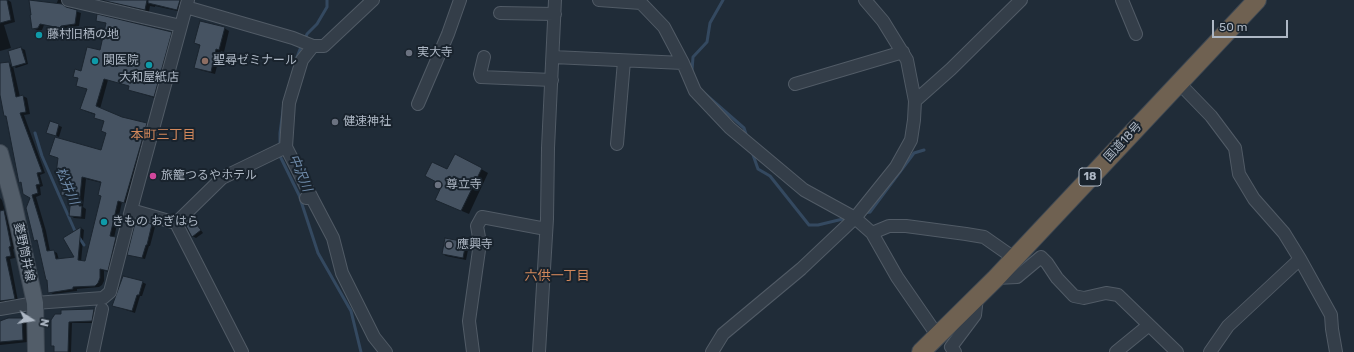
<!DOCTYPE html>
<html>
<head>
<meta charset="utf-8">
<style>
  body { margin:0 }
  #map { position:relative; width:1354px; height:352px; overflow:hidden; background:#202c38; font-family:Rubik,sans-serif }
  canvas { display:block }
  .north { position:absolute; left:12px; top:300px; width:40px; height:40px; -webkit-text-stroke:3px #19232d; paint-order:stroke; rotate:102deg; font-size:11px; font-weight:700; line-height:16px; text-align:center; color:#aeb8c5 }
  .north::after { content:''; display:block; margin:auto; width:14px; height:18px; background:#aeb8c5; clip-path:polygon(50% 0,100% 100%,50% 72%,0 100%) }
  .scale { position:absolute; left:1212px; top:20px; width:76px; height:18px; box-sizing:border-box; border:2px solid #aeb8c5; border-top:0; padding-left:5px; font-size:12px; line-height:14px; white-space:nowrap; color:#aeb8c5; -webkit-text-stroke:3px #19232d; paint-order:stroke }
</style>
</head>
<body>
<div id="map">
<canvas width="1354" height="352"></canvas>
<div class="north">N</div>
<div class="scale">50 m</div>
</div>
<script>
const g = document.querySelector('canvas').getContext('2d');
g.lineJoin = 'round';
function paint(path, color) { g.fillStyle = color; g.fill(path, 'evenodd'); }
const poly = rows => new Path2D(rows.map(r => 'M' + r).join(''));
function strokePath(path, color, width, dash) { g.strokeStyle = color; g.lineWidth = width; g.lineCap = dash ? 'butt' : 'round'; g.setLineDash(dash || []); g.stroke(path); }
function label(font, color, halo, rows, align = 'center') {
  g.font = font + ' Rubik,"Noto Sans JP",sans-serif'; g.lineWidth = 4; g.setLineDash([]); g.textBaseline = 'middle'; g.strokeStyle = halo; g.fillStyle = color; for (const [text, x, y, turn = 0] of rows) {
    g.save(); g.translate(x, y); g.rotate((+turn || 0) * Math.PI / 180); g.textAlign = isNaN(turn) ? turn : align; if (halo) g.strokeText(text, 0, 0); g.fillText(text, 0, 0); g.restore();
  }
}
const shadow = poly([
  [0,0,8,0,11,2,15,22,4,25,11,48,0,51],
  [58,0,66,0,64,5,66,8,81,13,79,26,65,28,64,29,44,25,42,30,37,30,32,28,56,5],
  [96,0,185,0,182,12,155,6,155,7,150,6,149,12],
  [97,20,171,32,175,35,158,99,133,91,129,89,130,86,108,80,100,109,122,118,146,124,150,126,128,204,122,202,114,238,120,241,112,272,104,271,104,281,102,285,99,287,77,289,77,291,53,294,49,292,48,280,38,242,35,240,31,198,7,117,5,116,0,93,0,64,8,63,13,66,21,48,25,50,28,64,16,68,13,66,20,97,23,96,27,98,30,114,24,115,45,173,40,175,43,186,40,187,41,195,36,197,46,231,50,251,53,251,57,253,59,260,76,258,81,228,84,230,81,262,86,263,102,196,102,183,86,179,83,207,86,209,85,219,74,218,70,215,72,198,66,197,62,195,63,184,61,176,57,173,102,151,106,133,102,131,105,121,99,119,96,115,85,111,88,90,77,85,79,79,74,76,81,72,101,52,107,24],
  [224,28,229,31,224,52,221,51,215,74,200,70,195,67,200,46,195,43],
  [50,122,62,127,59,137,51,134],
  [481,169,488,173,469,214,443,203,443,185],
  [0,198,2,200,9,225,10,226,15,248,13,249,15,258,10,259,18,301,0,305],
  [192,220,195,222,203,233,196,238,192,236],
  [151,225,155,227,150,246,149,246,145,259,132,256],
  [465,243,469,245,466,260,446,256,443,254],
  [142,282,146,284,142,296,140,296,135,313,114,306],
  [94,310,97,312,95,323,72,323,71,352,55,352,55,346,52,345,62,315,62,311],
  [22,319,27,322,28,342,0,345,0,322]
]);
const stream = poly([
  [305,39,307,34,317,24,327,7,327,0],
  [296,60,302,44],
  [692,71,693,57,707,42,710,23,723,0],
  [704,93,744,128,747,137],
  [35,133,42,156,59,195,75,231,84,245],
  [280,146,280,133,284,103],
  [752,152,758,169,770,176,809,225,818,225,847,218],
  [280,153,280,156,299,195,318,253,351,311,361,352],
  [864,213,870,212,914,153,924,150]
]);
const building = poly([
  [0,0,7,0,11,20,0,23,0,0],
  [29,0,62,4,66,7,77,10,75,24,61,26,60,28,40,24,38,28,32,29,30,15,31,15,29,0],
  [101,0,147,0,145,10,101,0],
  [148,0,180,0,177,10,148,3,148,0],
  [97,14,172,32,154,97,128,90,129,86,104,79,96,106,122,117,147,123,124,203,118,201,110,236,116,237,108,271,100,269,100,278,98,283,95,286,73,287,73,289,48,293,47,280,46,280,37,240,34,241,26,208,30,198,23,194,21,182,19,183,6,116,4,116,0,95,0,63,9,62,16,97,23,95,26,112,20,113,42,172,37,173,40,184,36,185,38,193,32,195,42,228,47,251,54,250,56,259,74,257,63,238,81,227,78,260,85,261,101,196,98,195,101,182,82,177,79,206,82,206,81,217,69,216,71,197,61,195,62,184,60,183,60,174,56,174,58,158,49,155,55,137,101,150,106,133,101,131,104,121,94,118,95,114,80,109,87,89,76,86,78,78,73,77,75,69,81,71,87,47,100,50,106,23,96,21,97,14],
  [200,21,225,27,219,50,216,49,211,72,194,68,200,45,194,43,200,21],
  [21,47,26,63,12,67,8,51,21,47],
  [50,121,59,124,56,136,46,133,50,121],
  [455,154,482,168,461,211,435,200,442,185,425,176,432,162,447,169,455,154],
  [4,210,11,246,9,247,11,256,6,257,15,299,0,301,0,211,4,210],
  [136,219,152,224,147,245,146,245,142,258,127,255,136,219],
  [192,219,201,230,192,237,185,224,192,219],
  [445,238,466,242,463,258,442,254,445,238],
  [123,276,143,281,139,295,137,295,132,311,112,306,123,276],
  [94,309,92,321,69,322,68,352,54,352,54,346,51,346,51,320,55,314,61,314,61,310,94,309],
  [8,318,22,318,23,340,0,342,0,321,8,318]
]);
const minor = poly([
  [68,0,181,26],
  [599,0,641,3],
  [640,0,641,3,664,27,683,63,695,91,730,128,804,190,855,218,872,233,897,277,937,335],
  [1122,0,1136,34],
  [186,7,293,38,313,46,324,46,373,0],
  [500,13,555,14],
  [484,57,480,74,481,77,552,80],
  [553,57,683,63],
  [1179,83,1211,116,1235,148,1239,174,1254,199,1284,233,1300,259,1331,315,1332,329,1336,352],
  [795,84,903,52],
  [915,101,951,69,1021,0],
  [418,104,448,34,460,0],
  [617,144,624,61],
  [306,198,312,198,333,238,342,273,374,337,386,352],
  [312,198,286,147,289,103,302,60,313,46],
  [131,210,176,223,242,352],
  [176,223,222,178,286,147],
  [872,233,889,226,906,226,966,234,984,237,1014,258],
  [996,278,1017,277,1041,257,1047,263,1057,278,1074,296,1084,298,1106,293,1118,295,1177,352],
  [0,309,35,303,103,298,110,292,131,210,188,0],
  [93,352,102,309],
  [473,352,469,321,480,243,477,226,482,217,546,229],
  [539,352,547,219,548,148,555,0],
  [712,352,723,334,801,269,855,218,896,167,911,140,914,120,915,101,907,60,883,21,865,0],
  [955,352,951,347,975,315,977,297],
  [1116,352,1149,325],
  [1210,352,1228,326,1300,259]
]);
const major = poly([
  [0,153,13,201,35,303,36,352]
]);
const highway = poly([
  [921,352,996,278,1257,0]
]);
const markers = [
  [39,35,4,"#0f9aa8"],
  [409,53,4,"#6b7280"],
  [95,61,4,"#0f9aa8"],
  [205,61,4,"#8d6e63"],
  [149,65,4,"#0f9aa8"],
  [335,122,4,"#6b7280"],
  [153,176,4,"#d1479c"],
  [438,185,4,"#6b7280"],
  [104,222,4,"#0f9aa8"],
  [449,245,4,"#6b7280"]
];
const shields = [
  [1090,177,22]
];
const shieldNames = [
  ["18",1090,177]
];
const poiNames = [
  ["藤村旧栖の地",47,35],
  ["実大寺",417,53],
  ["関医院",103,61],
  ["聖尋ゼミナール",213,61],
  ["大和屋紙店",149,78,"center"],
  ["健速神社",343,122],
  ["旅籠つるやホテル",161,176],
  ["尊立寺",446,185],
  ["きもの おぎはら",112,222],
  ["應興寺",457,245]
];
const streetNames = [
  ["国道18号",1123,142,-47],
  ["菱野筒井線",24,252,78]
];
const neighbourhoodNames = [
  ["本町三丁目",163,135],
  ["六供一丁目",557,276]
];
const waterNames = [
  ["中沢川",300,173,67],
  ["松井川",67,186,67]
];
paint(shadow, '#0007');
strokePath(stream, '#344960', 3);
paint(building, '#465362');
strokePath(building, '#1b252f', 1);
strokePath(minor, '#515b66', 14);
strokePath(major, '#3d4752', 18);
strokePath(highway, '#3e4853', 20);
strokePath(minor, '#343e49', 12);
strokePath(major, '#525d69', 16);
strokePath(highway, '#6f6151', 18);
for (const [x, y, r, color] of markers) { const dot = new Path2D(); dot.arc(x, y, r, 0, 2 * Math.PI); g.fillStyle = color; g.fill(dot); strokePath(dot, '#19232d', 1.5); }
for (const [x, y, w] of shields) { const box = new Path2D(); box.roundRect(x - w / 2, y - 9, w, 18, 3); g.fillStyle = '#19232d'; g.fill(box); strokePath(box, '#aeb8c5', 1); }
label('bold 11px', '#aeb8c5', null, shieldNames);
label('12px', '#aeb8c5', '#19232d', poiNames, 'left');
label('12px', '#aeb8c5', '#19232d', streetNames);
label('13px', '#d3885b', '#19232d', neighbourhoodNames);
label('italic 13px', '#6f8baa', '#19232d', waterNames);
</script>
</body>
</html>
